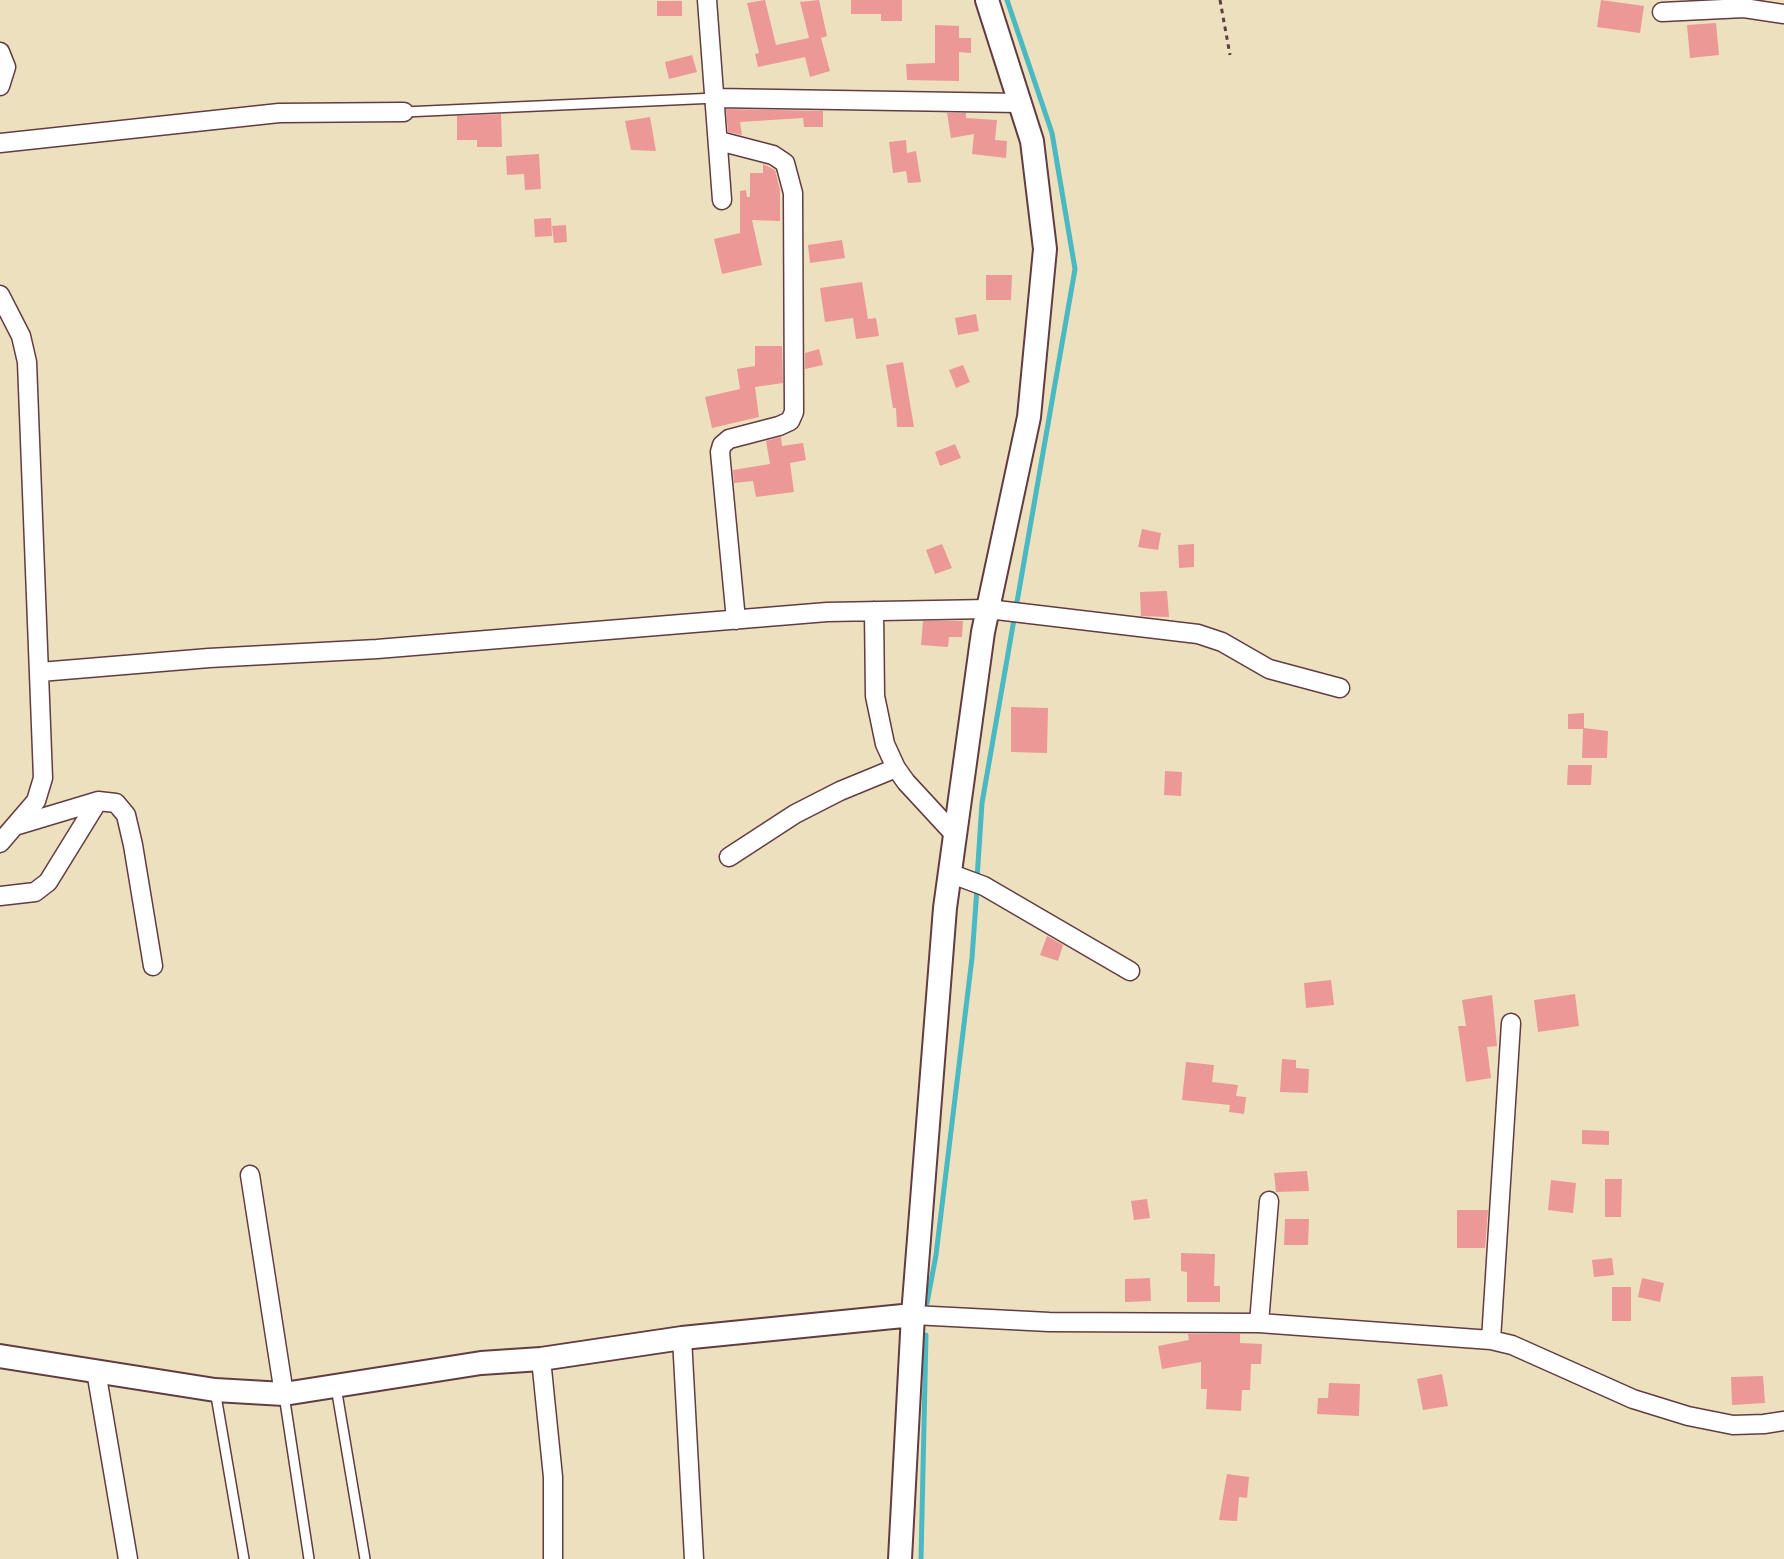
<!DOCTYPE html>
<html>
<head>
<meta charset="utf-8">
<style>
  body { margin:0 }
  canvas { display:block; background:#ede0bf }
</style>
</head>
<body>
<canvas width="1784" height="1559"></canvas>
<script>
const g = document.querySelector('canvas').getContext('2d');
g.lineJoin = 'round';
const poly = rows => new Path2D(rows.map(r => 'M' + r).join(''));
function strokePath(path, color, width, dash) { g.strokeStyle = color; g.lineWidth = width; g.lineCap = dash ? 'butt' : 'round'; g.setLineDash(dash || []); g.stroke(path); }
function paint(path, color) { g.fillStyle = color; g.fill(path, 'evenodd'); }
const stream = poly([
  [977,879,982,803,1075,269,1052,133,1007,0],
  [927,1303,936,1255,972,958,977,888],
  [921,1559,926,1335]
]);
const building = poly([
  [765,0,776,45,809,38,800,2,819,0,827,36,821,38,830,71,810,77,805,57,758,67,755,54,759,53,747,3],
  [851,0,902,0,902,21,881,21,881,14,851,14],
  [1601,0,1644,6,1640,33,1597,27],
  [657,1,682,1,682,16,657,16],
  [1716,23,1719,55,1690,58,1687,25],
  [935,25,959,26,959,38,971,38,971,53,959,52,959,81,907,80,906,64,935,63],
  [692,55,697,72,669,79,665,62],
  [726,109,823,111,823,127,804,127,803,118,740,122,742,135,728,132],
  [947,113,966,113,966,118,997,120,995,140,1007,141,1006,158,972,154,974,134,951,138],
  [501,114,502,147,477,147,477,140,457,140,457,116],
  [650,117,656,151,631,150,625,121],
  [906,140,907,153,916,151,921,182,908,183,906,171,893,173,889,142],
  [539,154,541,189,525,190,524,174,507,175,506,156],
  [763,164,775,170,780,190,780,221,752,220,762,265,722,274,714,239,740,233,740,191,746,190,747,197,750,197,750,173,763,173],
  [551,218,552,236,535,237,534,219],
  [566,225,567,242,554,243,552,226],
  [842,240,845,258,810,263,808,245],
  [986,275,1012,275,1011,300,986,300],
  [862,282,868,319,876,318,879,336,856,339,853,318,825,322,820,288],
  [976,314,979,331,958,335,955,318],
  [755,346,782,346,783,383,755,387,759,417,712,428,705,397,740,389,737,369,755,366],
  [819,349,823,365,805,369,805,353],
  [903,362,914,427,897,427,896,408,893,408,886,365],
  [963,365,970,382,956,388,949,370],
  [781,437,782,446,803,443,806,460,790,463,794,492,756,497,753,481,734,483,733,470,770,464,766,441],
  [955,444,961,458,940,466,935,452],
  [1142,529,1161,533,1158,550,1138,547],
  [942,544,952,568,935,574,926,550],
  [1194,544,1194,567,1179,568,1178,545],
  [1167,591,1169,617,1141,616,1140,592],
  [923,621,963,621,962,637,949,637,948,647,921,645],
  [1011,707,1048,708,1047,753,1011,752],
  [1584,713,1584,728,1608,731,1607,758,1582,758,1583,729,1568,729,1568,714],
  [1568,765,1592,765,1591,785,1567,785],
  [1165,771,1182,772,1181,796,1164,795],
  [1047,936,1063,945,1058,961,1040,955],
  [1331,980,1334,1005,1306,1008,1304,983],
  [1575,994,1579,1026,1538,1032,1534,1000],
  [1492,995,1497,1046,1487,1047,1491,1078,1466,1082,1458,1026,1466,1026,1462,1000],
  [1282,1059,1296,1060,1296,1068,1309,1069,1308,1093,1280,1092],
  [1186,1062,1214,1065,1212,1082,1238,1085,1236,1096,1246,1097,1244,1114,1229,1112,1230,1105,1182,1100],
  [1582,1130,1609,1131,1609,1145,1582,1144],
  [1307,1171,1309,1191,1276,1192,1274,1173],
  [1605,1179,1622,1179,1621,1217,1605,1217],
  [1551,1180,1576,1183,1573,1213,1548,1210],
  [1147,1199,1150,1218,1134,1220,1131,1201],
  [1457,1210,1488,1210,1485,1248,1457,1248],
  [1285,1219,1309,1219,1308,1245,1284,1245],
  [1181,1253,1215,1254,1214,1286,1220,1286,1220,1302,1187,1302,1187,1272,1181,1271],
  [1612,1258,1614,1275,1594,1277,1592,1260],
  [1150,1278,1151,1301,1125,1302,1125,1279],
  [1642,1278,1664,1283,1660,1302,1638,1297],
  [1612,1287,1631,1287,1631,1321,1612,1321],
  [1188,1334,1240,1334,1240,1343,1262,1344,1261,1364,1251,1364,1250,1390,1242,1390,1241,1411,1206,1409,1207,1389,1201,1389,1201,1362,1162,1369,1158,1346,1189,1340],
  [1442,1374,1448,1406,1423,1410,1417,1379],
  [1763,1376,1765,1403,1732,1405,1731,1377],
  [1329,1383,1360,1384,1359,1416,1317,1414,1318,1398,1328,1398],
  [1227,1474,1249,1477,1247,1498,1239,1497,1237,1521,1219,1520]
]);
const path = poly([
  [1220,0,1230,55]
]);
const service = poly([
  [404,112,716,98],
  [336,1387,365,1559],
  [215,1390,244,1559],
  [284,1395,309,1559]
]);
const minor = poly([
  [707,0,722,200],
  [1662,12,1744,8,1784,14],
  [0,52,6,67,0,86],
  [716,98,1019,103],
  [719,141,773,155,785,163,793,193,794,412,790,421,779,426,729,439,722,445,720,452,736,620],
  [0,143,279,113,404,112],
  [0,295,21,336,27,362,43,778,36,801,0,843],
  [874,611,875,696,885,744,896,768,906,782,955,835],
  [40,672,209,658,377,649,827,612,988,609,1198,634,1222,642,1269,669,1340,688],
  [15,826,98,801,116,803,126,815,133,845,153,966],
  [729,857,795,814,840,791,896,768],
  [949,873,984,886,1130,971],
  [0,896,35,892,48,882,98,801],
  [250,1175,284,1394],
  [913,1315,1049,1322,1259,1323,1491,1340,1512,1345,1633,1399,1688,1416,1733,1425,1764,1424,1784,1421],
  [1259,1323,1269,1201],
  [682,1338,694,1559],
  [1491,1340,1511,1023],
  [541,1359,553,1477,553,1559],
  [96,1371,128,1559]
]);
const tertiary = poly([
  [0,1356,215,1390,284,1394,481,1363,541,1359,682,1338,913,1315],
  [900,1559,913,1315,945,908,983,632,1029,417,1045,249,1032,141,987,0]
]);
strokePath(stream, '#4ab9c2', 5);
paint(building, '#ec9897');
strokePath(service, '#623c41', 12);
strokePath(minor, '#623c41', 21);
strokePath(tertiary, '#623c41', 26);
strokePath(path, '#623c41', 3, [4.5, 4.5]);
strokePath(service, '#fff', 9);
strokePath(minor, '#fff', 18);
strokePath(tertiary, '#fff', 22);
</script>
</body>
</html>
